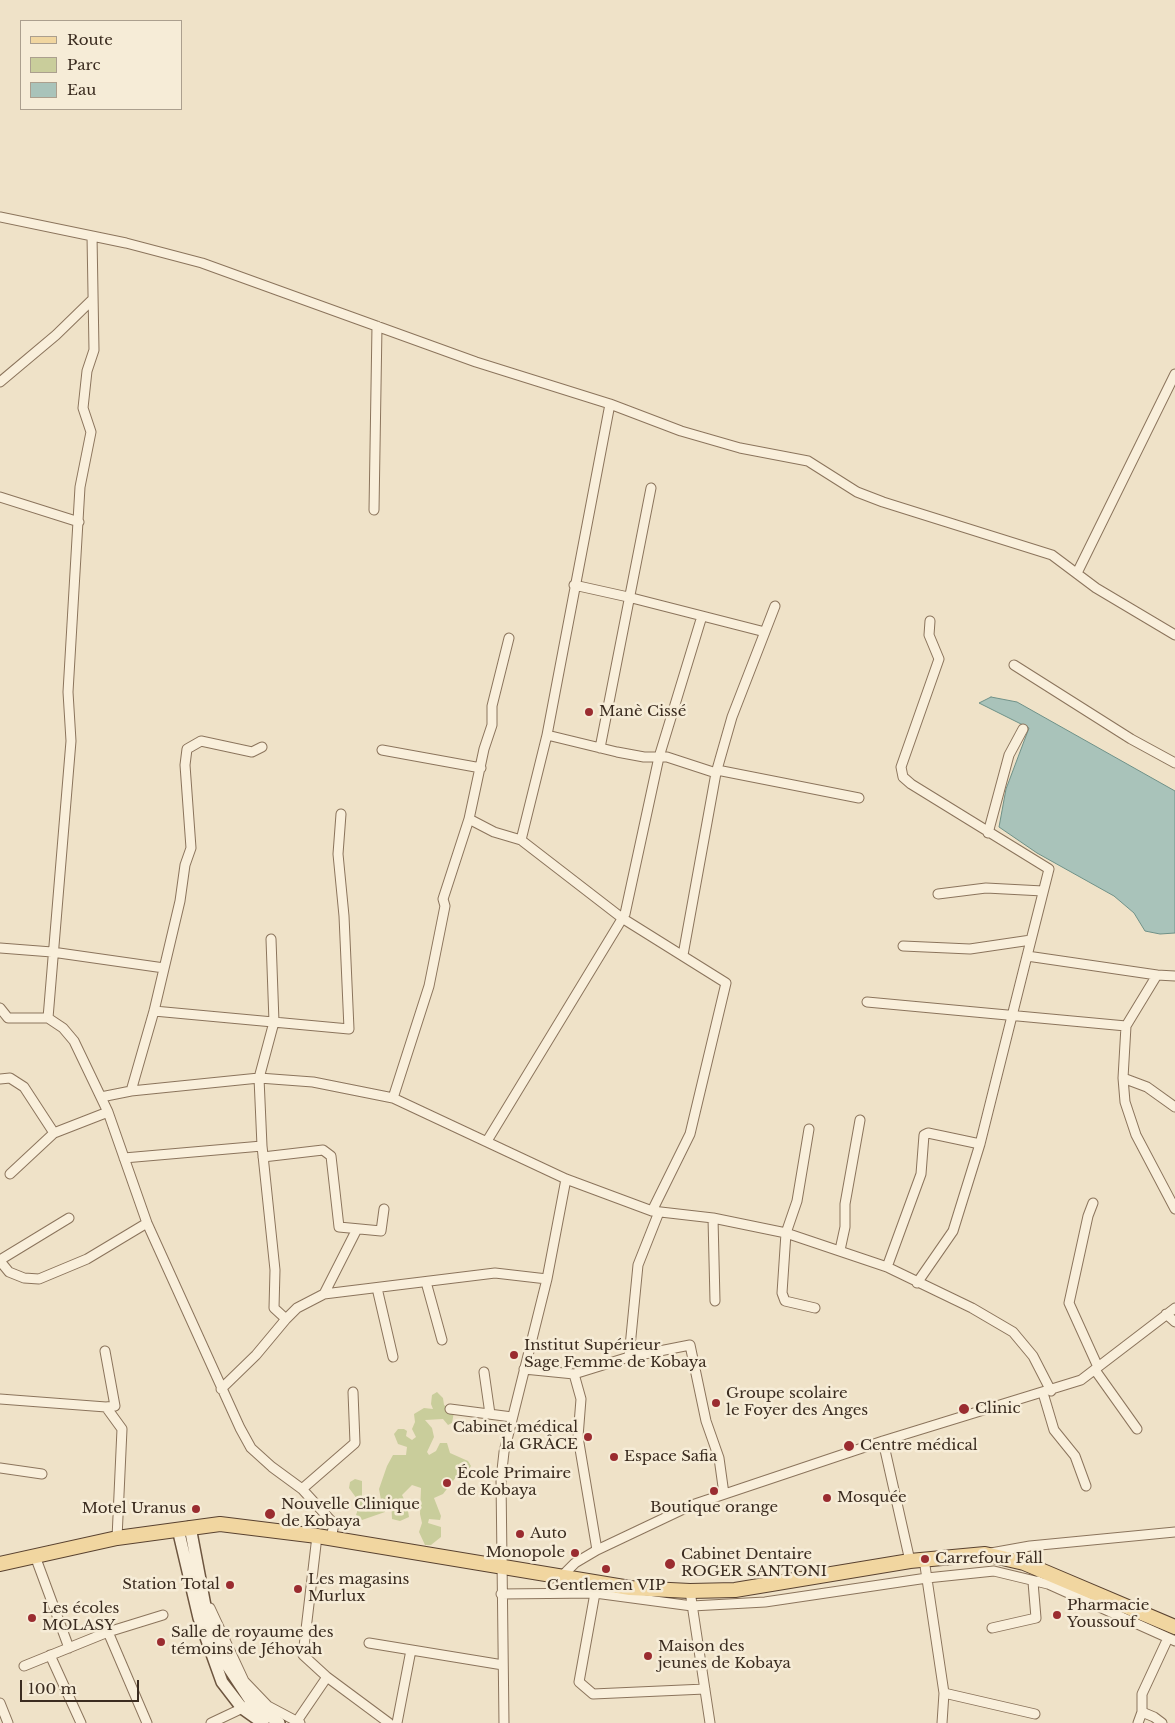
<!DOCTYPE html>
<html>
<head>
<meta charset="utf-8">
<style>
  body { margin:0 }
  #map { position:relative; width:1175px; height:1723px; overflow:hidden; background:#efe2c8; font-family:"Libre Baskerville",serif }
  canvas { display:block }
  .legend { position:absolute; left:20px; top:20px; width:162px; height:90px; box-sizing:border-box; background:#f6ecd7; border:1px solid #ab9f8e; margin:0; padding:6px 9px; list-style:none; font-size:15px; color:#3b2c20 }
  .legend li { display:flex; align-items:center; gap:10px; height:25px }
  .legend b { width:25px; border:1px solid #ab9f8e }
  .scale { position:absolute; left:20px; top:1680px; width:119px; height:22px; box-sizing:border-box; border:2px solid #3b2c20; border-top:0; padding-left:6px; font-size:15px; line-height:18px; white-space:nowrap; color:#3b2c20; -webkit-text-stroke:4px #f6ecd7; paint-order:stroke }
</style>
</head>
<body>
<div id="map">
<canvas width="1175" height="1723"></canvas>
<ul class="legend">
<li><b style="height:6px;background:#f1d6a0"></b>Route</li>
<li><b style="height:14px;background:#c9cd9b"></b>Parc</li>
<li><b style="height:14px;background:#a9c3ba"></b>Eau</li>
</ul>
<div class="scale">100 m</div>
</div>
<script>
const g = document.querySelector('canvas').getContext('2d');
g.lineJoin = 'round';
function paint(path, color) { g.fillStyle = color; g.fill(path, 'evenodd'); }
const poly = rows => new Path2D(rows.map(r => 'M' + r).join(''));
function strokePath(path, color, width, dash) { g.strokeStyle = color; g.lineWidth = width; g.lineCap = dash ? 'butt' : 'round'; g.setLineDash(dash || []); g.stroke(path); }
function label(font, color, halo, rows, align = 'center') {
  g.font = font + ' "Libre Baskerville",serif'; g.lineWidth = 5; g.setLineDash([]); g.textBaseline = 'middle'; g.strokeStyle = halo; g.fillStyle = color; for (const [text, x, y, turn = 0] of rows) {
    g.save(); g.translate(x, y); g.rotate((+turn || 0) * Math.PI / 180); g.textAlign = isNaN(turn) ? turn : align; if (halo) g.strokeText(text, 0, 0); g.fillText(text, 0, 0); g.restore();
  }
}
const green = poly([
  [437,1392,443,1398,444,1405,454,1412,452,1423,448,1425,443,1419,425,1420,432,1428,434,1437,427,1452,429,1455,436,1451,440,1443,447,1443,450,1453,468,1461,471,1466,465,1474,459,1473,443,1494,434,1498,441,1516,440,1520,429,1519,428,1523,441,1527,441,1537,431,1545,425,1545,419,1532,422,1523,420,1514,421,1488,412,1485,402,1495,407,1505,409,1517,400,1521,392,1519,391,1499,387,1495,385,1512,362,1520,356,1515,360,1503,349,1488,350,1482,355,1479,362,1481,362,1496,381,1500,379,1489,387,1466,393,1455,406,1455,407,1447,398,1444,394,1434,398,1429,404,1429,407,1431,406,1436,412,1440,416,1437,412,1429,415,1422,414,1414,424,1408,433,1409,431,1404,432,1395]
]);
const water = poly([
  [991,697,1017,702,1175,791,1175,933,1160,934,1145,931,1134,913,1114,896,1037,853,999,827,1006,789,1029,728,979,703,991,697]
]);
const minor = poly([
  [0,217,126,243,202,263,476,362,610,404,681,431,740,448,808,461,857,492,883,502,1052,555,1096,588,1175,635],
  [0,382,56,335,93,299],
  [0,497,79,522],
  [374,510,377,326],
  [1077,573,1175,374],
  [574,585,628,597,765,632],
  [930,621,929,635,939,659,901,767,903,777,911,784,1049,869,1027,956,1157,975,1126,1026,1123,1078,1125,1102,1136,1135,1175,1209],
  [1014,665,1131,739,1175,763],
  [547,735,610,404],
  [600,748,651,488],
  [382,750,481,768],
  [717,770,859,798],
  [469,819,494,832,521,840,547,735,617,752,644,757,667,757,716,773,732,717,775,606],
  [988,833,1009,755,1023,729],
  [521,840,622,918,726,983,690,1134,652,1211],
  [938,894,986,888,1043,891],
  [271,939,274,1022,259,1078,262,1146,275,1270,274,1308,286,1319],
  [903,946,970,949,1031,940],
  [0,948,52,952,164,968],
  [683,955,716,773],
  [1157,975,1175,976],
  [867,1002,1126,1026],
  [0,1008,8,1018,48,1018,63,1028,74,1041,108,1112,147,1223,240,1428,251,1448,272,1467,302,1489,334,1524,331,1538],
  [154,1011,349,1029,344,916,338,854,341,814],
  [48,1018,71,741,68,692,80,487,91,432,83,408,87,371,94,350,92,236],
  [1123,1078,1147,1087,1175,1107],
  [0,1079,10,1078,24,1087,54,1133],
  [131,1091,154,1011,180,901,185,865,191,848,185,765,187,749,201,741,252,752,262,747],
  [101,1097,131,1091,259,1078,313,1082,393,1098,566,1179,652,1211,713,1218,786,1233,887,1267,972,1308,1013,1332,1033,1356,1051,1391],
  [393,1098,429,986,445,906,443,899,469,819,484,749,492,725,492,706,509,638],
  [809,1129,797,1201,786,1233,782,1293,785,1301,815,1308],
  [487,1141,625,914,659,757,702,616],
  [263,1157,323,1150,331,1156,339,1227,381,1231,384,1209],
  [124,1158,262,1146],
  [10,1174,54,1133,108,1112],
  [1093,1203,1088,1216,1069,1303,1098,1367],
  [713,1218,715,1301],
  [840,1250,845,1227,845,1204,860,1120],
  [0,1260,69,1218],
  [0,1261,9,1272,24,1278,39,1279,87,1259,147,1223],
  [887,1267,921,1174,924,1135,928,1133,980,1144],
  [426,1282,442,1340],
  [917,1283,953,1231,980,1144,1027,956],
  [377,1288,393,1357],
  [324,1294,357,1229],
  [1166,1314,1175,1322],
  [105,1351,115,1406,106,1407],
  [629,1357,638,1265,659,1212],
  [524,1369,574,1374,629,1357,690,1345,706,1421,719,1458,724,1494],
  [1095,1370,1137,1429],
  [484,1372,490,1414],
  [574,1374,581,1399,578,1437,597,1550],
  [221,1389,256,1355,286,1319,297,1308,324,1294,495,1273,547,1279],
  [1043,1393,1054,1430,1075,1456,1086,1486],
  [0,1399,106,1407,122,1429,117,1538],
  [450,1409,512,1417],
  [883,1441,910,1561],
  [0,1468,42,1474],
  [302,1489,355,1443,353,1392],
  [317,1536,303,1655,327,1677,389,1723],
  [991,1553,1030,1546,1175,1532],
  [35,1556,69,1648],
  [924,1559,944,1693,942,1723],
  [561,1577,575,1563,597,1550,692,1505,883,1441,1081,1380,1175,1308],
  [690,1591,710,1723],
  [595,1593,579,1682,593,1694,705,1689],
  [501,1594,595,1593,692,1606,765,1602,927,1578,994,1571,1048,1584,1175,1641],
  [210,1608,244,1681,268,1706,300,1723],
  [992,1628,1036,1618,1033,1582,1038,1581],
  [108,1632,147,1723],
  [369,1643,503,1665],
  [50,1655,81,1723],
  [24,1666,108,1632,163,1615],
  [944,1693,1035,1714],
  [0,1703,8,1723],
  [1142,1712,1154,1717,1162,1723],
  [297,1721,327,1677],
  [211,1723,247,1706],
  [397,1723,411,1650],
  [504,1723,501,1479,504,1452,547,1279,566,1179],
  [1138,1723,1142,1712,1142,1694,1168,1638]
]);
const secondary = poly([
  [190,1527,206,1611,223,1659,252,1703,279,1723],
  [178,1529,199,1618,222,1682,242,1708,263,1723]
]);
const primary = poly([
  [0,1564,117,1538,220,1524,317,1536,630,1588,690,1591,735,1590,910,1561,985,1554,1024,1563,1175,1627]
]);
const markers = [
  [589,712,5,"#9a2c30"],
  [514,1355,5,"#9a2c30"],
  [716,1403,5,"#9a2c30"],
  [964,1409,6,"#9a2c30"],
  [588,1437,5,"#9a2c30"],
  [849,1446,6,"#9a2c30"],
  [614,1457,5,"#9a2c30"],
  [447,1483,5,"#9a2c30"],
  [714,1491,5,"#9a2c30"],
  [827,1498,5,"#9a2c30"],
  [196,1509,5,"#9a2c30"],
  [270,1514,6,"#9a2c30"],
  [520,1534,5,"#9a2c30"],
  [575,1553,5,"#9a2c30"],
  [925,1559,5,"#9a2c30"],
  [670,1564,6,"#9a2c30"],
  [606,1569,5,"#9a2c30"],
  [230,1585,5,"#9a2c30"],
  [298,1589,5,"#9a2c30"],
  [1057,1615,5,"#9a2c30"],
  [32,1618,5,"#9a2c30"],
  [161,1642,5,"#9a2c30"],
  [648,1656,5,"#9a2c30"]
];
const poiNames = [
  ["Manè Cissé",599,712],
  ["Institut Supérieur",524,1346],
  ["Sage Femme de Kobaya",524,1363],
  ["Groupe scolaire",726,1394],
  ["le Foyer des Anges",726,1411],
  ["Clinic",975,1409],
  ["Cabinet médical",578,1428,"right"],
  ["la GRÂCE",578,1445,"right"],
  ["Centre médical",860,1446],
  ["Espace Safia",624,1457],
  ["École Primaire",457,1474],
  ["de Kobaya",457,1491],
  ["Mosquée",837,1498],
  ["Nouvelle Clinique",281,1505],
  ["de Kobaya",281,1522],
  ["Boutique orange",714,1508,"center"],
  ["Motel Uranus",186,1509,"right"],
  ["Auto",530,1534],
  ["Monopole",565,1553,"right"],
  ["Cabinet Dentaire",681,1555],
  ["ROGER SANTONI",681,1572],
  ["Carrefour Fall",935,1559],
  ["Les magasins",308,1580],
  ["Murlux",308,1597],
  ["Station Total",220,1585,"right"],
  ["Gentlemen VIP",606,1586,"center"],
  ["Pharmacie",1067,1606],
  ["Youssouf",1067,1623],
  ["Les écoles",42,1609],
  ["MOLASY",42,1626],
  ["Salle de royaume des",171,1633],
  ["témoins de Jéhovah",171,1650],
  ["Maison des",658,1647],
  ["jeunes de Kobaya",658,1664]
];
paint(green, '#c9cd9b');
paint(water, '#a9c3ba');
strokePath(water, '#6f9188', 1);
strokePath(minor, '#8b745c', 11);
strokePath(secondary, '#6d553f', 14);
strokePath(primary, '#594230', 16);
strokePath(minor, '#f9efdb', 9);
strokePath(secondary, '#f9efdb', 11);
strokePath(primary, '#f1d6a0', 14);
for (const [x, y, r, color] of markers) { const dot = new Path2D(); dot.arc(x, y, r, 0, 2 * Math.PI); g.fillStyle = color; g.fill(dot); strokePath(dot, '#f6ecd7', 2); }
label('15px', '#3b2c20', '#f6ecd7', poiNames, 'left');
</script>
</body>
</html>
